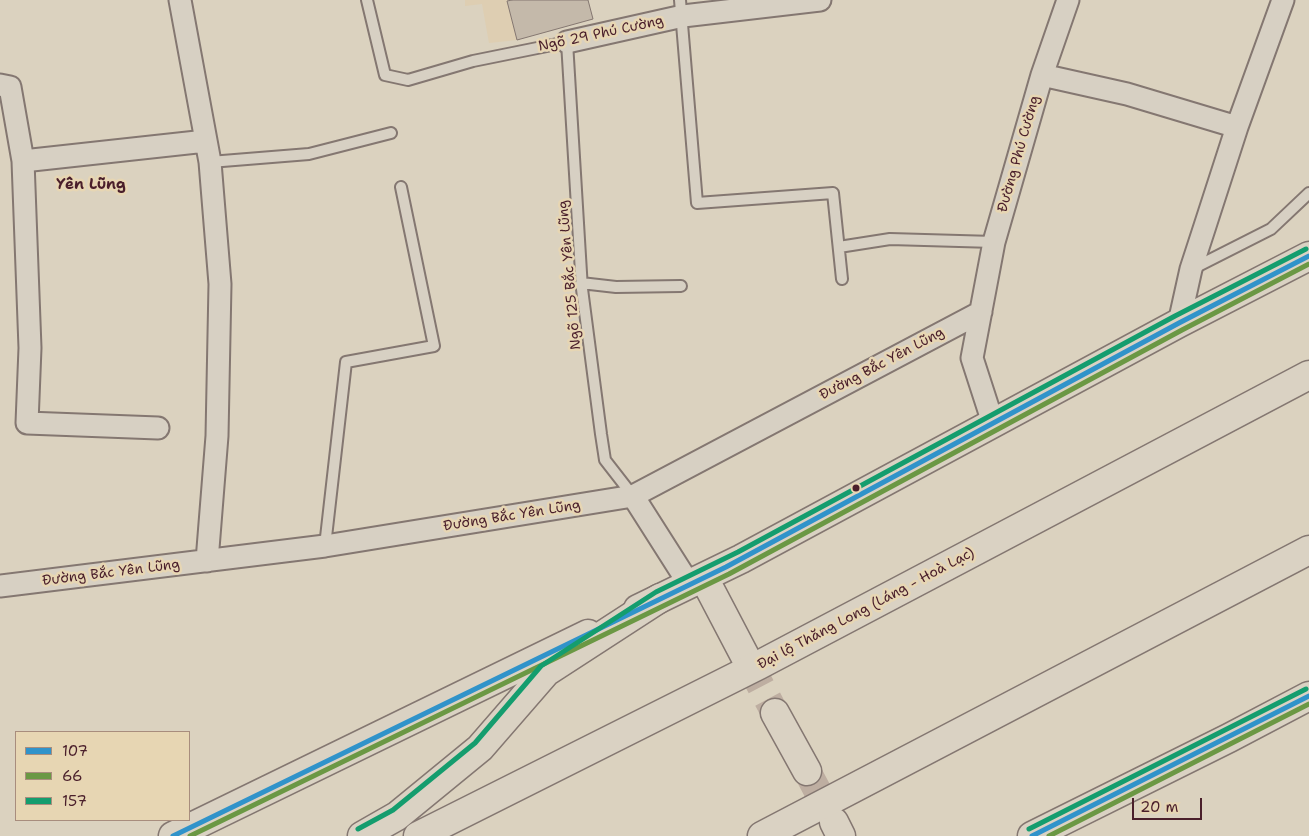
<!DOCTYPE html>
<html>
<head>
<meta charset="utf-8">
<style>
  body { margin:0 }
  #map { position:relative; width:1309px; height:836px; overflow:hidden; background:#dbd2bf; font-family:"Shantell Sans",sans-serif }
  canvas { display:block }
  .legend { position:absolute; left:15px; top:731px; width:175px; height:90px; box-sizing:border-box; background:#e7d6b3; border:1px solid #a88d7d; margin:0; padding:6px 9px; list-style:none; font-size:15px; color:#4a1f2b }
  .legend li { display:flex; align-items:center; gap:10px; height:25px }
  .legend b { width:25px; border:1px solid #a88d7d }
  .scale { position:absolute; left:1132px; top:798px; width:70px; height:22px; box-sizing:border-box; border:2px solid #4a1f2b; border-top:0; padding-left:6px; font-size:15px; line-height:18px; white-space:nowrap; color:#4a1f2b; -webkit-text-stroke:4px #e7d6b3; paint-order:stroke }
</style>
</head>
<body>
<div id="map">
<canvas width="1309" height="836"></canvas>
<ul class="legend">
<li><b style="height:6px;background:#3093ca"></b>107</li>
<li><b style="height:6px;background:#6b9844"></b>66</li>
<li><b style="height:6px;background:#149d6e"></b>157</li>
</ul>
<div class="scale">20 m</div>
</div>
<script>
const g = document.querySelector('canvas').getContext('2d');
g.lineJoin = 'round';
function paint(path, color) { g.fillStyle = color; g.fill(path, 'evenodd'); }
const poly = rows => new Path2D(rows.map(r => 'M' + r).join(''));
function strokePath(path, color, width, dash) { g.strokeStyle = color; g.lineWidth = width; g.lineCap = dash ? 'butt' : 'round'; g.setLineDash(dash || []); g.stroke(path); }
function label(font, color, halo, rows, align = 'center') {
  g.font = font + ' "Shantell Sans",sans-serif'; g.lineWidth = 5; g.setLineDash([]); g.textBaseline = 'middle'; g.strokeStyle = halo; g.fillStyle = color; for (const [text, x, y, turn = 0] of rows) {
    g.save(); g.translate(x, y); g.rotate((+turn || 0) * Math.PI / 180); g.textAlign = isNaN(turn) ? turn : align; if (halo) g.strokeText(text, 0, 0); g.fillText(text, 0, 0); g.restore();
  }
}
const built = poly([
  [465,0,588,0,593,19,517,40,489,43,482,4,465,6]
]);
const building = poly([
  [512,0,588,0,593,19,517,40,507,1,512,0]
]);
const primaryTunnel = poly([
  [748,662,775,713],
  [807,771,834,822]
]);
const lane = poly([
  [367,0,385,75,408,80,473,61,567,42,582,289,601,434,605,460,633,496],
  [680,0,697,203,833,193,842,279],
  [210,162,309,154,391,133],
  [839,247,890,239,994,242],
  [1194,268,1271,229,1309,193],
  [581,283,616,287,681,286],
  [325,546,346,362,434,346,401,187]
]);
const street = poly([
  [180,0,210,162,220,284,217,436,207,561],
  [567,42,683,16,820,0],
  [1042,75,1127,94,1237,127],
  [0,85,10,87,23,161,30,348,27,423,158,428],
  [23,161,206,141],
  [1179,323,1191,269,1205,226,1237,127,1283,0],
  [993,423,972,358,994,242,1042,75,1068,0],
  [633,496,689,584],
  [0,586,325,546,633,496,981,312]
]);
const primary = poly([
  [704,578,748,662],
  [638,609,741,559,1179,323,1309,256],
  [775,713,807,771],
  [834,822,841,836],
  [173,836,588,634],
  [1032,836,1229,738,1309,696]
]);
const highway = poly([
  [362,836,397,816,480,748,546,672,660,598],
  [418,836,759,665,1309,375],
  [762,836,1309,550]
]);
const bus1 = poly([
  [173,836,726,567,1179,323,1309,256],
  [1032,836,1309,696]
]);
const bus2 = poly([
  [190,836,729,574,1182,330,1309,264],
  [1049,836,1309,704]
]);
const bus3 = poly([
  [358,829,393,810,475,743,541,666,656,592,738,552,1175,316,1306,249],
  [1029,829,1306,689]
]);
const markers = [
  [856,488,4.5,"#4a1f2b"]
];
const streetNames = [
  ["Ngõ 29 Phú Cường",601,34,-12],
  ["Đường Phú Cường",1019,154,-74],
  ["Ngõ 125 Bắc Yên Lũng",570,275,-95],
  ["Đường Bắc Yên Lũng",882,364,-28],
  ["Đường Bắc Yên Lũng",512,516,-9],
  ["Đường Bắc Yên Lũng",111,573,-7],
  ["Đại lộ Thăng Long (Láng - Hoà Lạc)",866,609,-28]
];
const neighbourhoodNames = [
  ["Yên Lũng",91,185]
];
paint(built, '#deceb2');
paint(building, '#c4b9aa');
strokePath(building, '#847771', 1);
strokePath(primaryTunnel, '#beaea1', 28, [28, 14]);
strokePath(lane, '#847771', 14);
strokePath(street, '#847771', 25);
strokePath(primary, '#847771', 31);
strokePath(highway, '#847771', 31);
strokePath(lane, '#d7d0c3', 10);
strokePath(street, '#d7d0c3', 21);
strokePath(primary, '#dad2c3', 28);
strokePath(highway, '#dad2c3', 28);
strokePath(bus1, '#3093ca', 5);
strokePath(bus2, '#6b9844', 5);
strokePath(bus3, '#149d6e', 5);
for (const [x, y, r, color] of markers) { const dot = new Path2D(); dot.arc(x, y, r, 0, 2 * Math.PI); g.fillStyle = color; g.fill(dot); strokePath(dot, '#e7d6b3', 2); }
label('14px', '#4a1f2b', '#e7d6b3', streetNames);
label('bold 15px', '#4a1f2b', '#e7d6b3', neighbourhoodNames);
</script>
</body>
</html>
